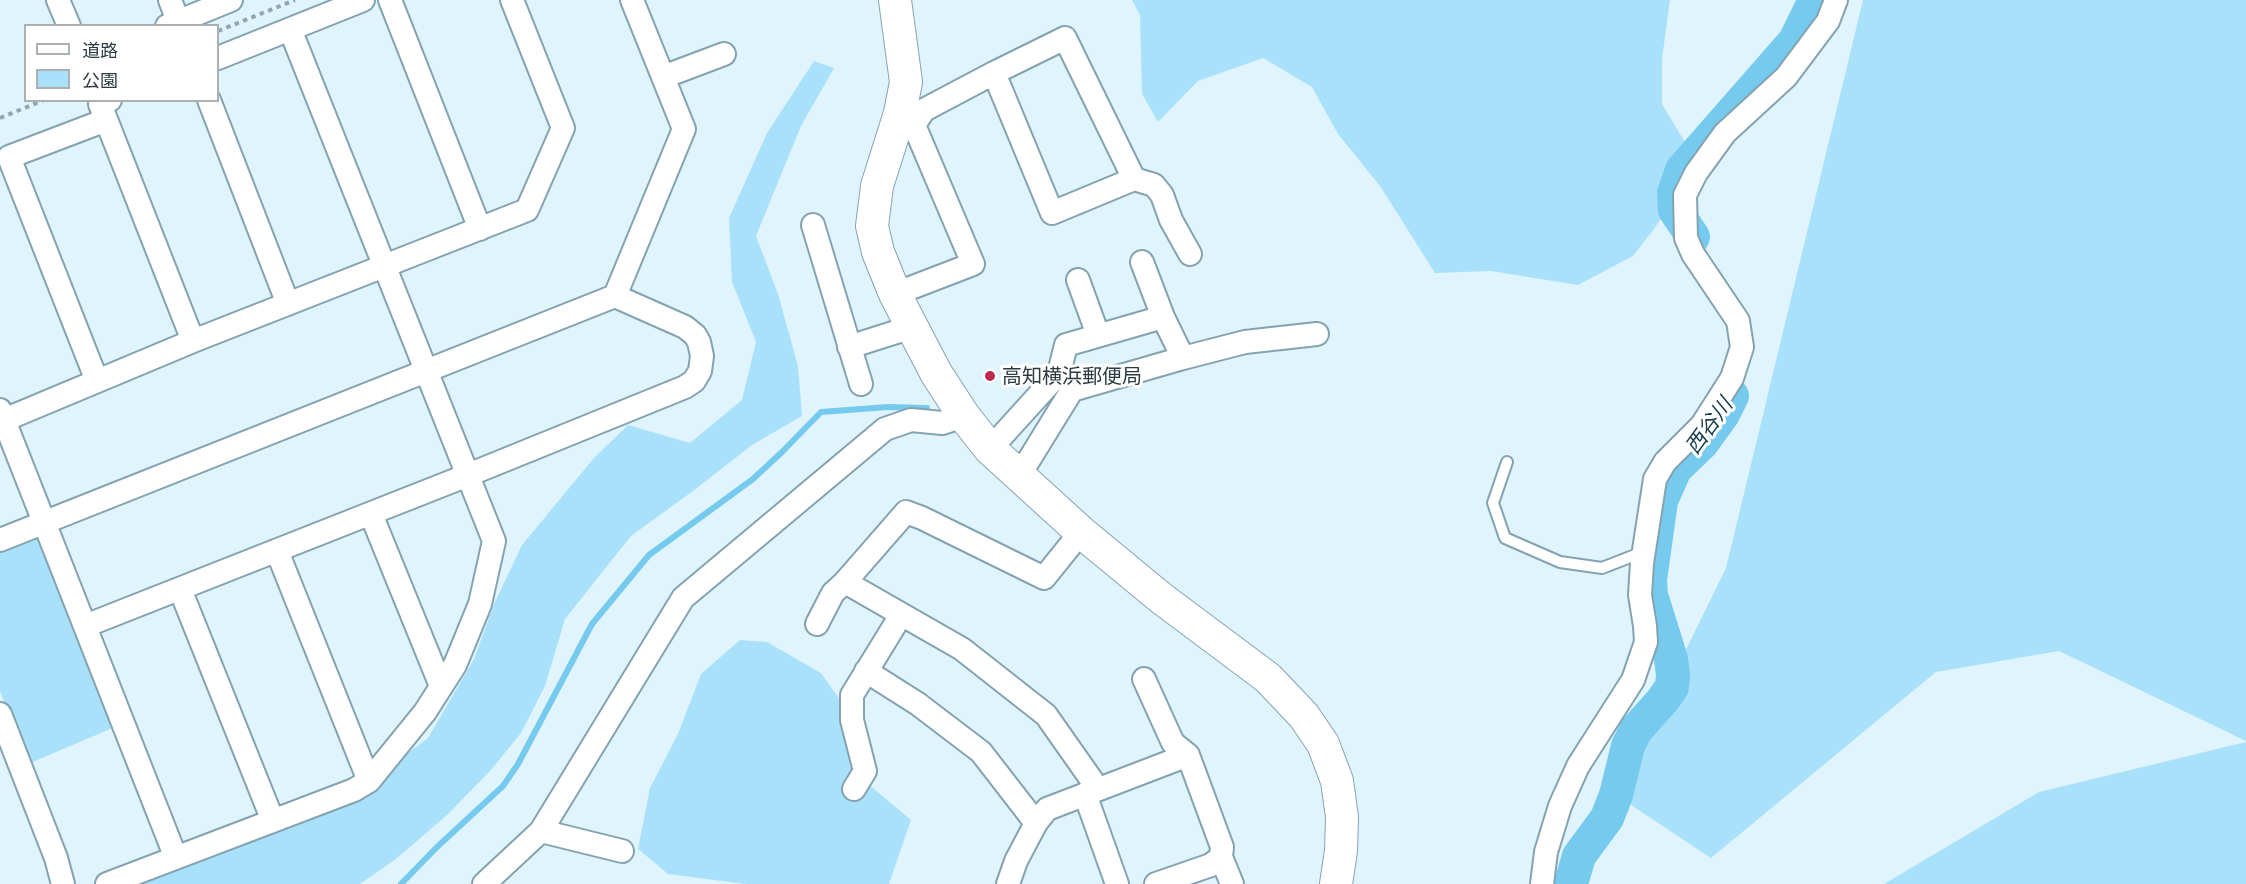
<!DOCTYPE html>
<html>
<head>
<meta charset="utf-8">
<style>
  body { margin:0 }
  #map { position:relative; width:2246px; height:884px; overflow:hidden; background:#e0f4fd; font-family:Ubuntu,"Noto Sans JP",sans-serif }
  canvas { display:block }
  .legend { position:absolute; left:24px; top:24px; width:195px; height:78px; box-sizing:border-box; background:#fff; border:2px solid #abb0b3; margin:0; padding:8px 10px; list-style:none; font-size:18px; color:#2d3a40 }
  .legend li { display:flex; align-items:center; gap:12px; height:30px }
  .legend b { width:30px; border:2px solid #abb0b3 }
</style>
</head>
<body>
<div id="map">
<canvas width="2246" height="884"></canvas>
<ul class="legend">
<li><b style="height:8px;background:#fff"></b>道路</li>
<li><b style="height:16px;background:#aae1fa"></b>公園</li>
</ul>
</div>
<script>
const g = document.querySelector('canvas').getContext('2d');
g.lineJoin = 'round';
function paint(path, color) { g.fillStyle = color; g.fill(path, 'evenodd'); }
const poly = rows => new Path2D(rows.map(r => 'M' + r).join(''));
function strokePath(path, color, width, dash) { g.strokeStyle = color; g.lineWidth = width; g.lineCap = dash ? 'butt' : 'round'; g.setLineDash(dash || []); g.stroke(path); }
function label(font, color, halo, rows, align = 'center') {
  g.font = font + ' Ubuntu,"Noto Sans JP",sans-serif'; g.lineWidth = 6; g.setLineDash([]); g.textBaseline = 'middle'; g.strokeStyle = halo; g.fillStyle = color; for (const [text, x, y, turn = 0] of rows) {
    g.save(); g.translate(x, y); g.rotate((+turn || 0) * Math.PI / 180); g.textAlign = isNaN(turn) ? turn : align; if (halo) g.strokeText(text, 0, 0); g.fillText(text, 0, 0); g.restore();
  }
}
const green = poly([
  [1132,0,1670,0,1662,59,1662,104,1694,157,1672,201,1654,229,1633,256,1578,285,1491,271,1435,273,1380,186,1338,134,1312,87,1263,58,1198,81,1158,122,1142,94,1140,15],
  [1863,0,2246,0,2246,741,2059,651,1936,672,1711,858,1628,803,1624,776,1726,568],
  [814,61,834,68,801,126,756,236,778,294,798,366,802,416,752,445,693,491,631,536,565,619,545,686,521,733,490,771,447,815,396,859,360,884,131,884,295,826,353,795,428,738,474,659,494,604,522,545,594,458,628,425,690,443,742,400,756,342,732,282,729,218,767,133],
  [41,534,115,727,28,764,0,691,0,550],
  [740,640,767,642,821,673,838,697,867,783,911,820,889,884,746,884,668,874,638,849,650,788,678,734,701,674],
  [2246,742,2246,884,1884,884,2039,792]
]);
const stream = poly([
  [401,884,437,847,503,786,518,764,592,624,649,555,753,479,782,452,821,412,888,407,927,408]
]);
const river = poly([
  [1693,237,1675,210,1674,193,1682,170,1795,41,1815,0],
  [1571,884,1579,856,1607,818,1616,795,1628,746,1636,730,1662,701,1672,687,1673,675,1671,659,1651,595,1650,580,1661,501,1675,469,1702,443,1723,414,1732,396]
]);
const path = poly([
  [218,31,295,0],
  [0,118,44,100]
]);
const lane = poly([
  [1507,462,1493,503,1505,538,1560,562,1602,568,1643,552]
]);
const street = poly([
  [58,0,69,26],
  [170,0,178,21],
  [390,0,480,229],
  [167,26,231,0],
  [218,58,363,0],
  [663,77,724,54],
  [110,100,100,104,193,341],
  [209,100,288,304],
  [900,113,914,125,924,110,994,73,1065,38,1134,179,1052,213,994,73],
  [1134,179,1154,185,1162,195,1171,220,1190,254],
  [813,225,861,384],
  [1078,280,1098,335],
  [895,294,973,264,914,125],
  [849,347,912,327],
  [1183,358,1245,342,1317,334],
  [97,381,9,157,106,120],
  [0,410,176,858],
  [4,420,193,341,527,210,563,128,512,0],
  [990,449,1059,373,1066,345,1163,317,1142,262],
  [1019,476,1072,390,1183,358,1163,317],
  [371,514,441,686],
  [1081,532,1044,578,922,518,906,512,845,582,962,649,1046,715,1098,789],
  [0,540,615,296,684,129,632,0],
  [277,551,369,781],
  [180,589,273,821],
  [817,624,833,593,845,582],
  [85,626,468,475,685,387,694,381,700,371,702,356,699,342,695,335,685,327,615,296],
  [866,671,918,704,981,752,1036,823],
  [1144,679,1173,743,1188,755,1222,847,1221,857,1211,865,1156,884],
  [0,714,56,858,63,884],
  [854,789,865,771,852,720,852,695,901,615],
  [1085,794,1117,884],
  [541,831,622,851],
  [1221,857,1232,884],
  [107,884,354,790,369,781,425,712,455,665,480,604,494,541,290,29],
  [484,884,541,831,683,598,885,429,911,420,942,423,964,416],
  [1008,884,1016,861,1036,823,1047,809,1188,755],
  [1542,884,1546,852,1560,806,1578,766,1633,680,1646,642,1645,626,1640,595,1642,563,1655,479,1665,462,1702,425,1732,378,1742,347,1738,321,1693,254,1686,238,1685,195,1696,173,1725,133,1786,77,1828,21,1836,0]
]);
const secondary = poly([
  [895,0,906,82,900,113,877,186,872,226,878,252,895,294,936,373,964,416,990,449,1081,532,1161,598,1268,678,1304,716,1323,744,1337,781,1342,817,1341,851,1336,884]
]);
const markers = [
  [990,376,6,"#bd2c50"]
];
const poiNames = [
  ["高知横浜郵便局",1002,376]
];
const waterNames = [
  ["西谷川",1709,426,-54]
];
paint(green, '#aae1fa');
strokePath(stream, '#75caee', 6);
strokePath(river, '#75caee', 34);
strokePath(lane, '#84a3b1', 14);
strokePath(street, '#84a3b1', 26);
strokePath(secondary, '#84a3b1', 34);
strokePath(path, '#94a5ad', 4, [4.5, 4.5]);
strokePath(lane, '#fff', 10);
strokePath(street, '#fff', 22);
strokePath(secondary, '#fff', 32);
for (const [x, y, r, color] of markers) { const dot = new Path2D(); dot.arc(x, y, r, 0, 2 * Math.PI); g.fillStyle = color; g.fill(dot); strokePath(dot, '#fff', 2); }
label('20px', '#2d3a40', '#fff', poiNames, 'left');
label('italic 21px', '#163c4b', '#fff', waterNames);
</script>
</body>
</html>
